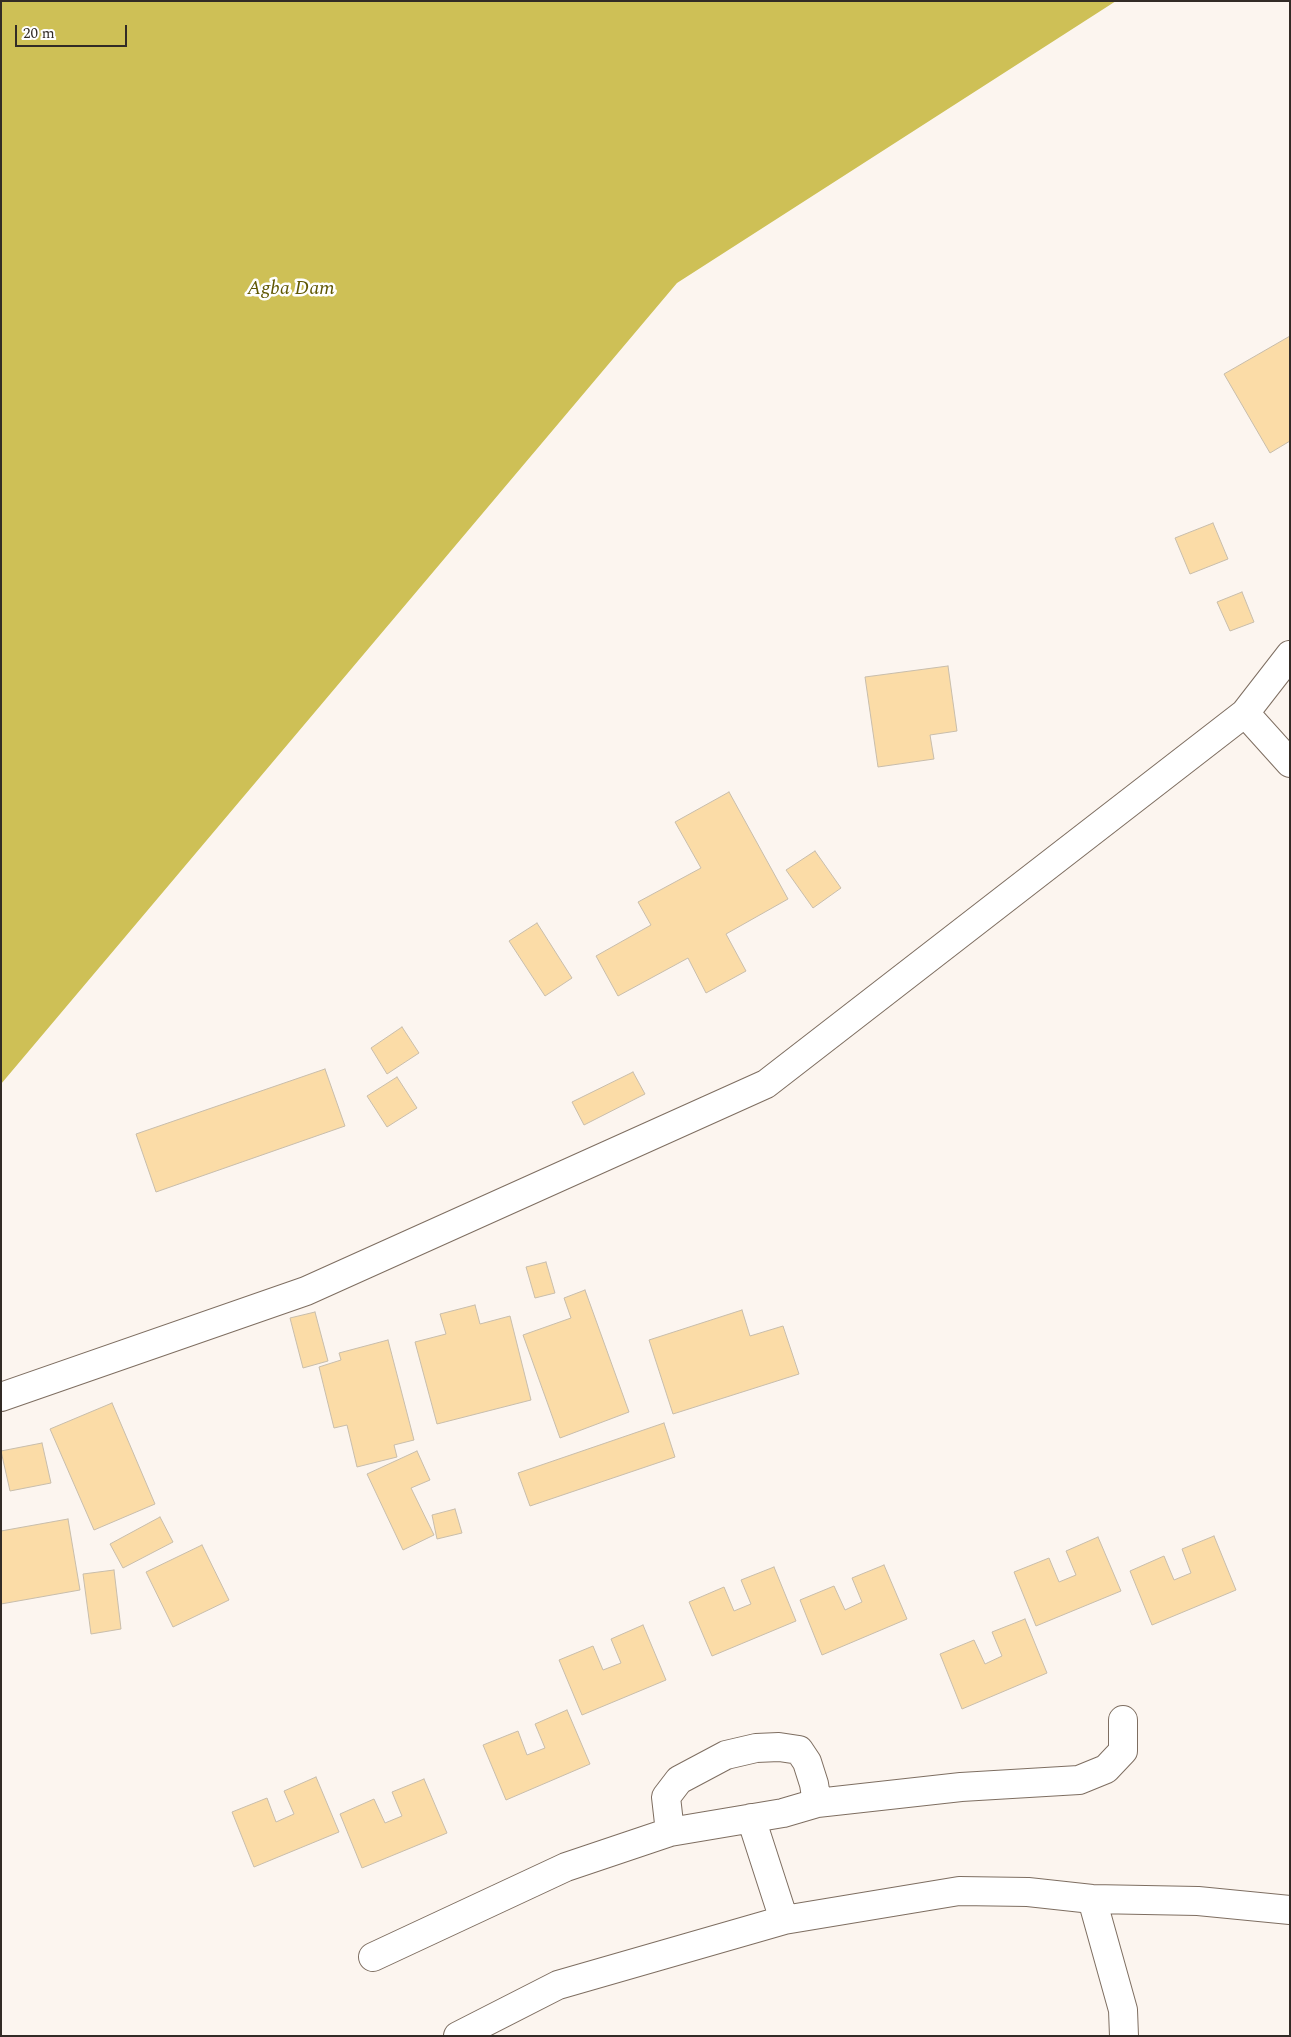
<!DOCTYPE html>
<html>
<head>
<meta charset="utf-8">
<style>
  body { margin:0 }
  #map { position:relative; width:1291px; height:2037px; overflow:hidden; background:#fcf5ef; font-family:Spectral,serif }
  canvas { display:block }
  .frame { position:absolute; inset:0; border:2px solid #322b26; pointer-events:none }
  .scale { position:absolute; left:15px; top:25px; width:112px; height:22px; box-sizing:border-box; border:2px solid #322b26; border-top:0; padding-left:6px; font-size:15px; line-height:18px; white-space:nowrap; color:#322b26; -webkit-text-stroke:4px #fff; paint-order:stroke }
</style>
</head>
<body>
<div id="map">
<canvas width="1291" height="2037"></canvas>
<div class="frame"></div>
<div class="scale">20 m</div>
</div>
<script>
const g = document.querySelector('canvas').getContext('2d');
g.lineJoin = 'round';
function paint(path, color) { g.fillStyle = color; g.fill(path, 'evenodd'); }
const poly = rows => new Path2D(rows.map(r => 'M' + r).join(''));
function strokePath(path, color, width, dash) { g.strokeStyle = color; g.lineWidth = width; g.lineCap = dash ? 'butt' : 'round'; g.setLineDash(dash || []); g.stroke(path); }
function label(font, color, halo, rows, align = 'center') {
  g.font = font + ' Spectral,serif'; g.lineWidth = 5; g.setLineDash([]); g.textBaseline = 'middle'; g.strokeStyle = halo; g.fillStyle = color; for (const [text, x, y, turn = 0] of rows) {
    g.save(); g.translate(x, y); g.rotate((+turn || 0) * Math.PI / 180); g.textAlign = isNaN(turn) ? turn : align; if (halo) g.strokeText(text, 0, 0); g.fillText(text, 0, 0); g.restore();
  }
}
const water = poly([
  [1,1,1116,1,677,283,1,1084]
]);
const building = poly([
  [1290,336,1290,441,1270,453,1224,374,1290,336],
  [1213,523,1228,559,1190,574,1175,538,1213,523],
  [1242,592,1254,622,1230,631,1217,602,1242,592],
  [948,666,957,731,930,735,934,759,878,767,865,677,948,666],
  [729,792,788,899,726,934,746,971,706,993,688,958,618,996,596,956,651,925,638,902,701,868,675,822,729,792],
  [815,851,841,888,813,908,786,870,815,851],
  [537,923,572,978,545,996,509,941,537,923],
  [402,1027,419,1053,387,1074,371,1048,402,1027],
  [325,1069,345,1126,156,1192,136,1134,325,1069],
  [633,1072,645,1094,584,1125,572,1102,633,1072],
  [397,1077,417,1108,387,1127,367,1096,397,1077],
  [546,1262,555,1293,535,1298,526,1267,546,1262],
  [585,1290,629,1412,560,1438,523,1335,571,1318,564,1298,585,1290],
  [475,1305,480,1324,510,1316,531,1400,437,1424,415,1342,446,1334,440,1314,475,1305],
  [742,1310,750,1336,783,1326,799,1374,673,1414,649,1340,742,1310],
  [315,1312,328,1361,303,1368,290,1318,315,1312],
  [388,1340,414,1440,394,1445,397,1457,357,1467,347,1425,334,1428,319,1367,341,1360,339,1353,388,1340],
  [112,1403,155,1504,94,1530,50,1429,112,1403],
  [664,1423,675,1457,530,1506,518,1473,664,1423],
  [42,1443,51,1483,10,1491,1,1451,42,1443],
  [417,1451,430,1480,411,1488,434,1535,403,1550,367,1474,417,1451],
  [455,1509,462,1533,437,1539,432,1515,455,1509],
  [160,1517,173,1542,123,1568,110,1544,160,1517],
  [68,1519,80,1590,1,1604,1,1531,68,1519],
  [1214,1536,1236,1590,1152,1625,1130,1571,1164,1556,1174,1580,1191,1573,1182,1549,1214,1536],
  [1098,1537,1121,1591,1036,1626,1014,1572,1049,1558,1059,1582,1076,1575,1066,1551,1098,1537],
  [202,1545,229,1600,173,1627,146,1572,202,1545],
  [884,1565,907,1619,822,1655,800,1600,834,1586,845,1610,862,1602,852,1578,884,1565],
  [774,1567,796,1621,712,1656,689,1602,724,1587,734,1611,751,1604,741,1580,774,1567],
  [114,1570,121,1629,91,1634,83,1574,114,1570],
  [1025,1619,1047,1673,962,1709,940,1654,974,1640,985,1664,1002,1656,992,1632,1025,1619],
  [643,1625,666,1680,582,1715,559,1660,593,1646,603,1670,621,1663,611,1639,643,1625],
  [567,1710,590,1764,506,1800,483,1745,518,1731,527,1755,545,1748,535,1724,567,1710],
  [316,1777,339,1832,254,1867,232,1812,267,1798,276,1822,294,1814,284,1791,316,1777],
  [424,1779,447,1833,362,1868,340,1814,374,1799,385,1823,402,1816,392,1792,424,1779]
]);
const minor = poly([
  [1245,713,1290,763],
  [1,1397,306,1291,766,1084,1245,713,1290,655],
  [751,1818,784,1920],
  [670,1832,666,1797,679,1780,726,1755,756,1748,779,1747,799,1750,807,1762,814,1784,817,1803],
  [1092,1899,1123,2010,1124,2036],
  [373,1957,566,1867,670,1832,783,1813,817,1803,961,1787,1079,1780,1106,1769,1123,1751,1123,1720],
  [458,2036,558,1985,784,1920,959,1891,1028,1892,1092,1899,1198,1901,1290,1910]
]);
const waterNames = [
  ["Agba Dam",291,290]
];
paint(water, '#cec056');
paint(building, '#fbdca7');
strokePath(building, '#c8bdab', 1);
strokePath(minor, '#7e6e61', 30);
strokePath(minor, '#fff', 28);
label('italic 20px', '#5f5600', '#fff', waterNames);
</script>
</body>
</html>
